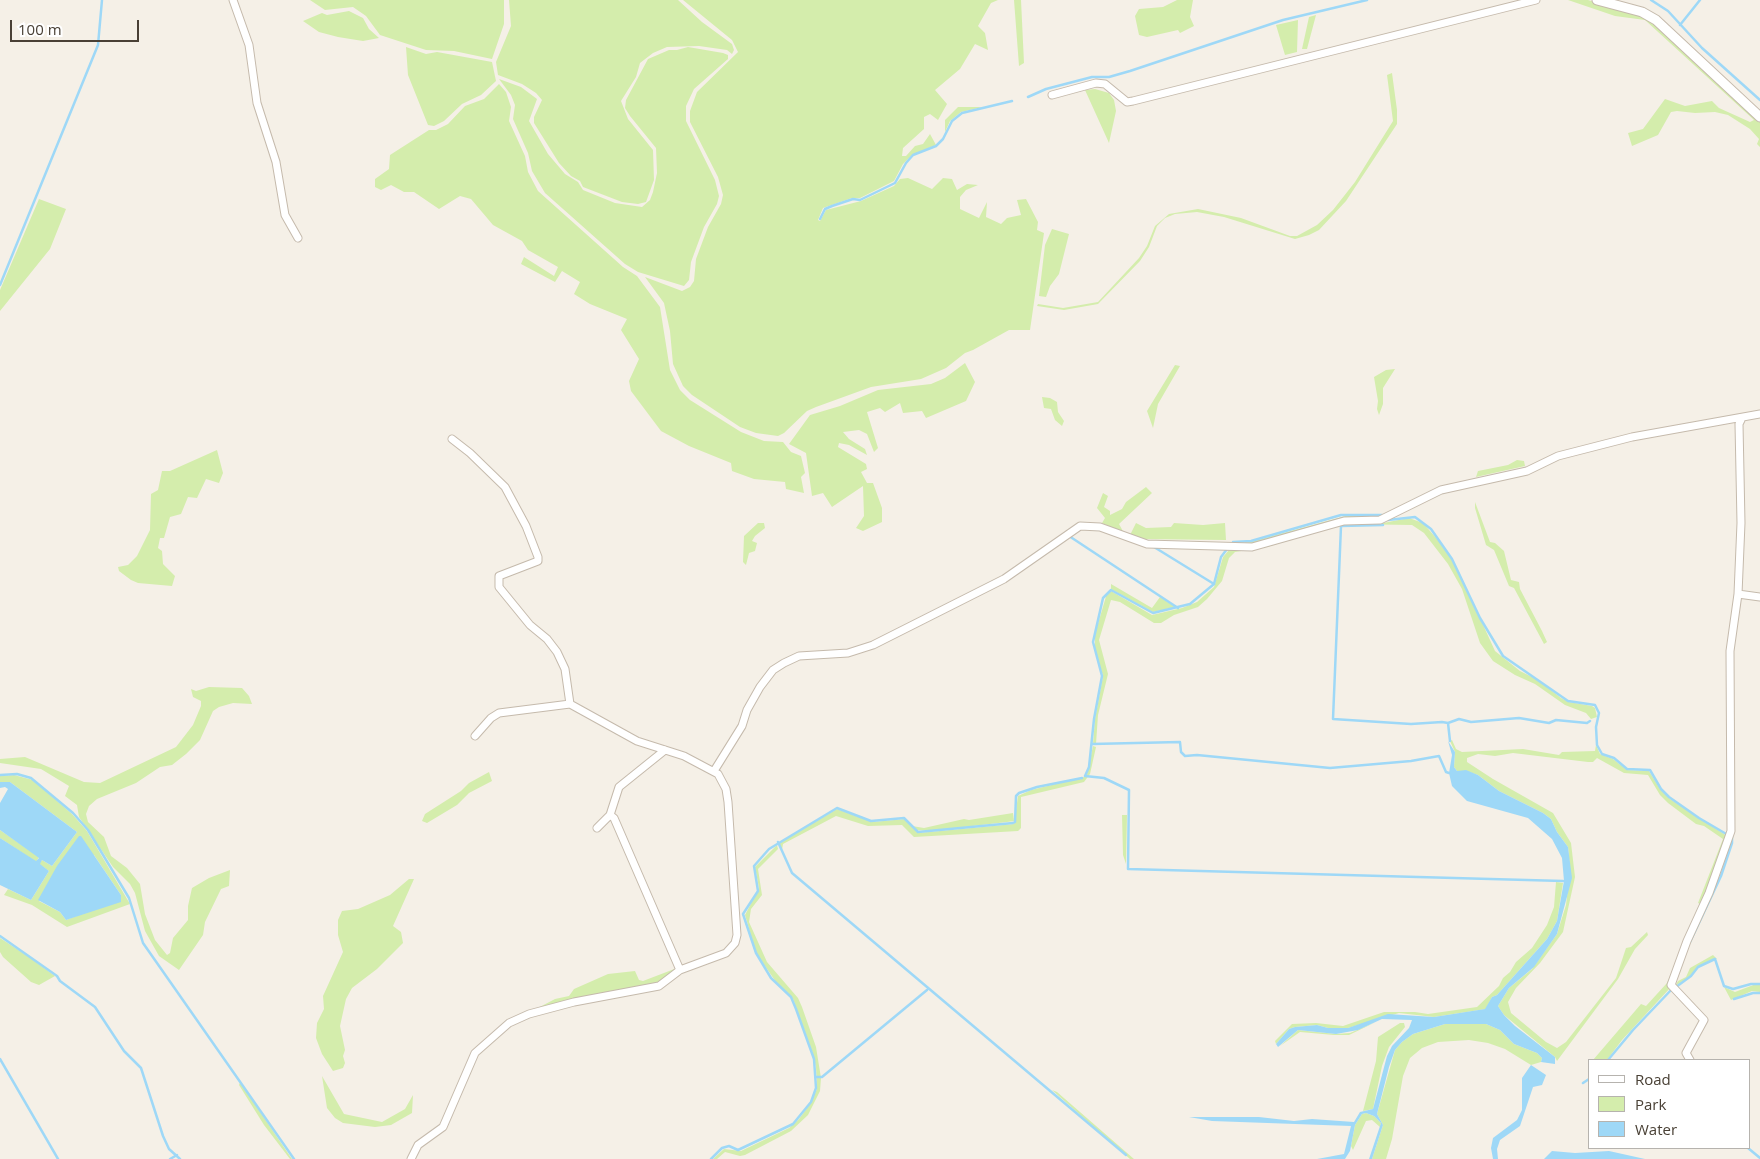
<!DOCTYPE html>
<html>
<head>
<meta charset="utf-8">
<style>
  body { margin:0 }
  #map { position:relative; width:1760px; height:1159px; overflow:hidden; background:#f5f0e7; font-family:"Open Sans",sans-serif }
  canvas { display:block }
  .legend { position:absolute; left:1588px; top:1059px; width:162px; height:90px; box-sizing:border-box; background:#fff; border:1px solid #b6b3ae; margin:0; padding:6px 9px; list-style:none; font-size:15px; color:#494035 }
  .legend li { display:flex; align-items:center; gap:10px; height:25px }
  .legend b { width:25px; border:1px solid #b6b3ae }
  .scale { position:absolute; left:10px; top:20px; width:129px; height:22px; box-sizing:border-box; border:2px solid #494035; border-top:0; padding-left:6px; font-size:15px; line-height:18px; white-space:nowrap; color:#494035; -webkit-text-stroke:4px #fff; paint-order:stroke }
</style>
</head>
<body>
<div id="map">
<canvas width="1760" height="1159"></canvas>
<ul class="legend">
<li><b style="height:6px;background:#fff"></b>Road</li>
<li><b style="height:14px;background:#d4edac"></b>Park</li>
<li><b style="height:14px;background:#9ed8f7"></b>Water</li>
</ul>
<div class="scale">100 m</div>
</div>
<script>
const g = document.querySelector('canvas').getContext('2d');
g.lineJoin = 'round';
function paint(path, color) { g.fillStyle = color; g.fill(path, 'evenodd'); }
const poly = rows => new Path2D(rows.map(r => 'M' + r).join(''));
function strokePath(path, color, width, dash) { g.strokeStyle = color; g.lineWidth = width; g.lineCap = dash ? 'butt' : 'round'; g.setLineDash(dash || []); g.stroke(path); }
const green = poly([
  [310,0,504,0,504,24,492,59,454,51,426,50,380,35,366,16,353,7,325,10],
  [509,0,678,0,702,22,732,44,734,50,732,54,727,50,699,46,667,47,653,53,640,63,636,77,621,101,628,119,653,150,654,180,646,202,638,204,622,202,583,187,580,181,571,176,559,163,534,123,534,117,542,100,536,93,522,84,498,75,496,62,511,26],
  [683,0,998,0,991,3,978,26,985,33,988,50,975,44,960,69,935,90,947,104,938,120,930,114,924,117,924,129,903,148,902,156,906,156,915,146,923,144,930,134,936,145,912,155,903,164,894,181,860,198,852,198,823,208,818,220,820,221,826,210,861,201,894,186,900,179,908,178,932,189,943,178,952,179,957,190,967,184,978,185,966,190,960,197,960,209,979,218,987,202,986,217,1001,224,1007,218,1021,215,1017,200,1026,199,1038,222,1037,230,1044,233,1030,330,1009,330,973,350,965,353,946,368,921,379,871,387,816,407,807,411,784,433,778,436,756,433,740,427,692,395,683,386,673,364,670,331,664,303,645,277,682,291,690,287,694,281,696,259,708,227,721,204,723,195,718,177,690,122,690,111,697,92,738,52,732,40],
  [1014,0,1021,0,1024,63,1019,66],
  [1177,0,1193,0,1190,17,1194,26,1180,33,1178,30,1147,37,1139,35,1135,16,1139,9,1163,7],
  [1568,0,1588,0,1649,18,1760,119,1760,147,1757,144,1759,139,1750,129,1728,115,1715,112,1695,113,1677,111,1671,112,1658,135,1632,146,1628,133,1643,129,1665,99,1685,106,1712,101,1719,108,1750,122,1754,120,1645,20,1615,16],
  [349,11,363,18,369,29,379,38,363,41,338,37,319,32,303,21,322,13,327,15],
  [1316,15,1307,49,1302,49,1309,17],
  [1298,20,1297,52,1285,55,1276,25],
  [406,47,426,54,437,52,492,62,496,81,481,95,462,104,444,121,434,126,428,125,408,75],
  [688,47,723,53,728,55,728,59,694,89,686,106,686,121,715,180,719,196,717,204,704,227,691,262,689,280,684,286,638,272,625,264,545,193,532,171,528,153,513,119,515,105,511,95,499,79,521,87,537,99,529,121,548,154,565,174,578,182,583,190,615,203,642,207,650,200,653,192,657,173,656,148,630,116,625,108,626,100,648,59,669,50,677,50],
  [1392,73,1397,110,1397,124,1346,201,1319,230,1309,235,1295,239,1224,217,1197,212,1175,214,1165,218,1157,226,1149,247,1140,261,1098,304,1064,310,1037,306,1038,304,1063,308,1098,302,1139,258,1147,246,1155,226,1169,214,1198,209,1241,218,1290,236,1297,236,1317,225,1333,210,1355,182,1393,121,1387,75],
  [499,84,506,92,511,107,509,121,525,156,528,172,538,191,623,267,637,276,660,307,670,370,680,390,690,400,741,432,764,441,783,442,791,452,801,456,805,473,801,477,804,493,786,489,785,482,754,479,732,471,731,463,689,446,661,431,631,391,629,381,639,359,621,330,627,319,590,304,574,294,580,282,562,271,555,282,521,264,524,257,554,276,558,267,528,250,522,241,493,225,471,199,460,196,439,209,414,192,404,192,391,185,381,190,375,187,375,179,389,169,390,155,429,130,436,130,448,124,465,106,484,99],
  [1095,89,1109,93,1114,100,1116,111,1109,143,1085,90],
  [958,107,983,107,961,112,950,121,945,132,945,120],
  [39,199,66,209,50,249,0,311,0,290],
  [1052,229,1069,234,1059,274,1050,286,1046,297,1039,296,1045,245],
  [965,363,975,382,966,401,926,418,922,411,903,413,900,403,885,412,880,408,867,412,878,448,874,452,867,434,859,430,843,432,849,439,865,449,867,455,849,445,839,443,838,447,866,464,867,469,861,472,867,483,873,483,882,508,882,522,863,531,856,528,864,516,863,486,832,507,823,493,812,496,806,453,789,444,810,415,840,406,878,390,931,384,945,378],
  [1175,365,1180,366,1158,404,1153,428,1147,411],
  [1395,369,1383,388,1383,404,1379,415,1377,409,1378,401,1374,377,1386,370],
  [1042,397,1050,398,1057,402,1058,412,1064,421,1062,426,1055,420,1051,409,1044,408],
  [217,450,223,473,219,483,206,479,197,498,188,497,181,514,170,517,164,538,160,538,158,548,162,551,163,564,175,576,172,586,138,583,131,580,119,571,118,567,128,565,137,556,150,530,151,494,158,490,162,471,170,471],
  [1517,460,1524,461,1525,466,1476,477,1478,471,1508,465],
  [1146,487,1152,493,1119,524,1124,533,1102,523,1105,518,1097,508,1103,493,1108,496,1104,507,1110,511,1110,515,1122,509,1126,502],
  [1475,502,1490,542,1495,543,1504,551,1511,580,1519,582,1520,589,1542,631,1547,642,1544,644,1514,588,1509,586,1494,550,1486,545,1475,508],
  [1349,515,1383,516,1341,518,1250,544,1234,544,1250,542],
  [1409,518,1423,523,1444,547,1459,572,1495,651,1520,671,1538,680,1561,698,1569,702,1592,706,1595,708,1597,717,1591,719,1586,713,1565,705,1535,684,1515,675,1493,661,1480,643,1462,589,1448,564,1424,533,1412,525,1344,524,1267,547,1235,552,1229,558,1222,581,1207,599,1198,607,1174,615,1161,623,1154,623,1120,602,1111,600,1099,640,1108,674,1098,715,1096,744,1093,744,1095,719,1103,676,1095,649,1095,634,1107,593,1111,591,1152,615,1182,608,1197,602,1214,587,1223,557,1229,550,1344,522,1383,523],
  [758,523,764,523,765,528,755,536,752,541,757,543,755,551,749,553,746,565,743,562,744,536],
  [1136,523,1146,528,1171,527,1174,523,1203,525,1225,523,1226,540,1141,539,1130,535],
  [1111,584,1152,608,1160,597,1175,607,1153,612,1111,589],
  [209,687,242,688,249,696,252,704,233,703,219,707,213,711,200,740,186,754,172,765,160,767,136,783,97,799,89,806,86,814,88,822,104,837,111,856,127,868,140,884,145,914,155,940,167,955,170,953,173,938,188,920,188,906,192,888,209,878,230,870,229,886,221,889,205,922,203,935,179,970,159,956,145,931,135,893,130,884,113,867,79,817,77,805,65,796,69,786,41,769,0,763,0,759,25,757,84,782,100,783,176,747,193,725,201,706,201,701,193,697,191,689,196,691],
  [1452,740,1456,749,1462,752,1523,749,1559,755,1562,752,1595,751,1596,745,1600,754,1613,759,1627,770,1649,771,1660,789,1670,799,1727,836,1702,905,1698,903,1723,839,1704,826,1696,824,1668,803,1660,795,1648,775,1624,773,1597,758,1593,762,1588,762,1513,753,1495,756,1478,754,1467,758,1467,762,1493,779,1553,813,1571,843,1575,877,1563,932,1540,963,1516,988,1508,1002,1511,1013,1546,1042,1557,1048,1566,1042,1616,978,1626,948,1631,947,1647,932,1648,935,1635,949,1618,979,1557,1061,1555,1057,1504,1015,1498,1006,1509,988,1532,969,1557,934,1566,905,1570,869,1568,847,1557,832,1551,819,1543,813,1499,791,1478,775,1466,771,1457,771,1454,767,1455,752,1450,741],
  [1093,746,1096,747,1090,774,1084,782,1021,797,1021,828,1018,831,914,837,902,825,868,826,836,816,783,844,782,850,779,843,837,809,872,822,905,819,918,833,1014,824,1018,796,1031,790,1084,777,1087,774],
  [489,772,492,781,469,793,457,805,427,823,422,821,425,814,461,791,469,783],
  [14,775,33,780,72,814,87,831,130,904,67,927,32,905,4,895,8,889,31,900,49,871,39,864,42,860,52,866,77,832,10,782,0,782,0,776],
  [94,855,121,895,95,909,66,920,60,912,39,901],
  [1013,813,1014,821,1007,822,930,831,916,830,912,826,924,828,964,819,969,820],
  [1122,815,1127,815,1126,864,1123,855],
  [0,830,39,857,36,862,0,838],
  [777,845,778,849,758,869,762,895,751,909,749,922,767,962,798,998,802,1007,816,1047,821,1078,820,1091,808,1115,791,1131,745,1155,740,1156,725,1152,717,1159,713,1159,724,1149,741,1151,789,1128,799,1119,810,1104,817,1089,816,1067,812,1051,793,999,776,982,756,953,745,915,759,888,755,867],
  [409,879,414,879,393,926,401,932,403,943,377,969,352,988,346,999,340,1026,345,1050,343,1056,345,1063,343,1068,333,1071,322,1054,316,1038,317,1023,324,1009,323,996,343,952,338,935,338,920,342,911,358,909,390,895],
  [1556,882,1563,883,1557,921,1547,939,1497,995,1492,997,1486,1009,1434,1017,1399,1013,1348,1028,1328,1028,1317,1025,1295,1027,1289,1029,1276,1044,1275,1041,1292,1024,1316,1023,1343,1026,1384,1012,1415,1012,1428,1014,1477,1007,1499,986,1503,978,1510,972,1516,962,1532,948,1547,925,1554,907],
  [0,938,29,957,55,976,39,985,31,982,3,957,0,952],
  [1682,948,1671,987,1622,1040,1607,1060,1593,1060,1641,1004,1646,1006,1667,983],
  [1713,955,1717,959,1713,959,1698,967,1688,978,1675,986,1678,981,1686,977,1690,968],
  [677,968,657,984,536,1009,555,999,569,996,574,989,608,974,635,971,639,980,643,981],
  [1756,984,1760,985,1760,992,1752,991,1731,1000,1724,987,1735,992],
  [1376,1022,1349,1035,1334,1035,1300,1032,1280,1046,1298,1030,1336,1034,1350,1033],
  [1400,1023,1404,1023,1405,1027,1389,1047,1382,1066,1373,1109,1363,1111,1376,1061,1378,1037],
  [1445,1024,1486,1024,1500,1030,1514,1044,1537,1053,1542,1058,1541,1062,1531,1065,1505,1049,1488,1043,1469,1040,1438,1042,1422,1048,1410,1058,1403,1076,1392,1139,1386,1159,1372,1159,1383,1125,1377,1114,1395,1050,1402,1042,1413,1034],
  [322,1076,344,1114,382,1122,405,1109,413,1095,412,1113,391,1125,375,1127,343,1123,335,1118,327,1108],
  [240,1082,275,1134,292,1159,290,1159,264,1125,239,1085],
  [1052,1090,1057,1092,1134,1159,1130,1159],
  [1366,1113,1374,1116,1381,1123,1380,1127,1372,1120,1366,1121,1353,1150,1351,1146,1355,1125,1362,1114]
]);
const water = poly([
  [1448,741,1455,752,1454,767,1457,771,1466,770,1478,775,1499,791,1543,813,1551,819,1557,832,1568,847,1572,878,1557,934,1534,967,1509,988,1498,1006,1504,1015,1515,1026,1555,1057,1555,1064,1541,1062,1542,1058,1537,1053,1514,1044,1500,1030,1486,1024,1445,1024,1413,1034,1402,1042,1395,1050,1389,1067,1377,1114,1383,1125,1372,1159,1369,1159,1381,1123,1374,1116,1366,1113,1362,1114,1355,1125,1350,1151,1345,1159,1317,1159,1344,1154,1351,1126,1212,1121,1189,1117,1259,1117,1294,1121,1312,1119,1354,1122,1360,1112,1373,1109,1387,1056,1392,1046,1409,1028,1412,1020,1382,1019,1358,1030,1336,1034,1298,1030,1278,1047,1276,1044,1289,1029,1295,1027,1317,1025,1328,1028,1348,1028,1388,1014,1434,1017,1485,1009,1492,997,1497,995,1547,939,1557,921,1559,909,1564,881,1562,858,1552,839,1528,818,1467,801,1452,786,1449,773,1452,755],
  [0,782,10,782,77,832,52,866,42,860,40,864,49,871,31,900,0,885,0,838,36,861,39,858,0,830,0,803,8,789,5,787,0,788],
  [79,836,81,836,121,895,121,902,66,920,60,912,38,900,57,866],
  [1531,1065,1546,1075,1542,1085,1533,1087,1520,1126,1500,1140,1497,1149,1498,1159,1493,1159,1491,1148,1493,1138,1517,1120,1522,1110,1522,1078],
  [1552,1151,1575,1153,1609,1151,1645,1159,1544,1159]
]);
const stream = poly([
  [1651,0,1668,11,1702,48,1760,100],
  [1680,25,1700,0],
  [1028,97,1046,89,1092,77,1109,77,1130,71,1283,20,1367,0],
  [820,219,825,209,832,206,853,199,860,200,895,183,906,163,913,155,936,146,943,139,952,121,962,113,1012,101],
  [0,285,98,45,102,0],
  [1388,520,1415,517,1431,529,1452,559,1480,618,1503,656,1568,701,1595,705,1599,713,1596,727,1597,745,1602,754,1614,758,1627,769,1650,770,1661,789,1669,797,1699,818,1728,835],
  [1383,525,1341,526,1333,719,1411,724,1442,722,1448,723,1450,741],
  [1069,536,1178,608],
  [1233,542,1251,541,1341,515,1382,515],
  [1154,547,1214,584],
  [1227,549,1221,557,1214,584,1190,604,1153,613,1111,590,1103,598,1093,642,1102,676,1094,719,1089,767,1085,776,1104,778,1129,790,1128,869,1563,881],
  [1448,723,1459,719,1471,722,1519,718,1549,723,1556,720,1587,723,1590,721],
  [1092,744,1180,742,1181,752,1185,756,1197,755,1330,768,1411,761,1439,756,1446,772,1449,773],
  [0,775,17,774,31,778,73,813,88,830,129,898,143,943,294,1159],
  [778,842,792,873,1126,1155],
  [0,936,57,976,60,981,95,1007,124,1051,141,1068,163,1136,169,1149,180,1159],
  [1690,942,1721,876,1732,843,1732,835],
  [1676,987,1691,976,1698,967,1715,959,1724,986,1733,989,1751,984,1760,984],
  [1734,999,1753,993,1760,993],
  [0,1059,58,1159],
  [1608,1060,1633,1030,1672,989],
  [816,1077,822,1077,927,990],
  [1583,1083,1589,1079],
  [1748,1148,1760,1158],
  [170,1159,177,1155],
  [711,1159,722,1148,729,1146,738,1150,793,1124,811,1102,816,1088,814,1059,796,1009,791,997,771,978,756,953,743,914,758,891,754,866,769,849,837,808,871,821,904,818,918,832,1013,823,1015,822,1016,796,1019,793,1037,787,1082,778]
]);
const minor = poly([
  [233,0,249,45,257,103,276,162,285,215,298,238],
  [1052,95,1096,83,1105,84,1127,102,1133,101,1536,0],
  [452,439,470,453,505,487,526,526,538,557,538,561,499,576,499,587,530,625,547,639,557,652,565,669,570,704],
  [1738,594,1760,597],
  [714,771,742,726,747,710,760,687,773,670,784,663,799,656,848,653,873,645,1004,579,1080,526,1100,527,1147,544,1252,547,1344,521,1380,520,1441,490,1527,471,1558,456,1632,437,1760,414],
  [610,815,614,818,680,970],
  [597,828,610,815,619,787,665,750],
  [1690,1060,1686,1053,1704,1020,1671,985,1687,941,1709,893,1731,831,1730,651,1738,594,1741,523,1739,424,1742,418],
  [411,1159,418,1145,443,1127,475,1053,509,1023,529,1014,574,1002,659,986,680,970,726,953,735,943,737,935,728,802,726,789,718,774,684,756,637,741,570,704,499,713,491,718,475,736]
]);
const tertiary = poly([
  [1597,0,1642,12,1656,20,1760,117]
]);
paint(green, '#d4edac');
paint(water, '#9ed8f7');
strokePath(stream, '#9ed8f7', 2.5);
strokePath(minor, '#c5baac', 9);
strokePath(tertiary, '#c5baac', 11);
strokePath(minor, '#fff', 7);
strokePath(tertiary, '#fff', 9);
</script>
</body>
</html>
